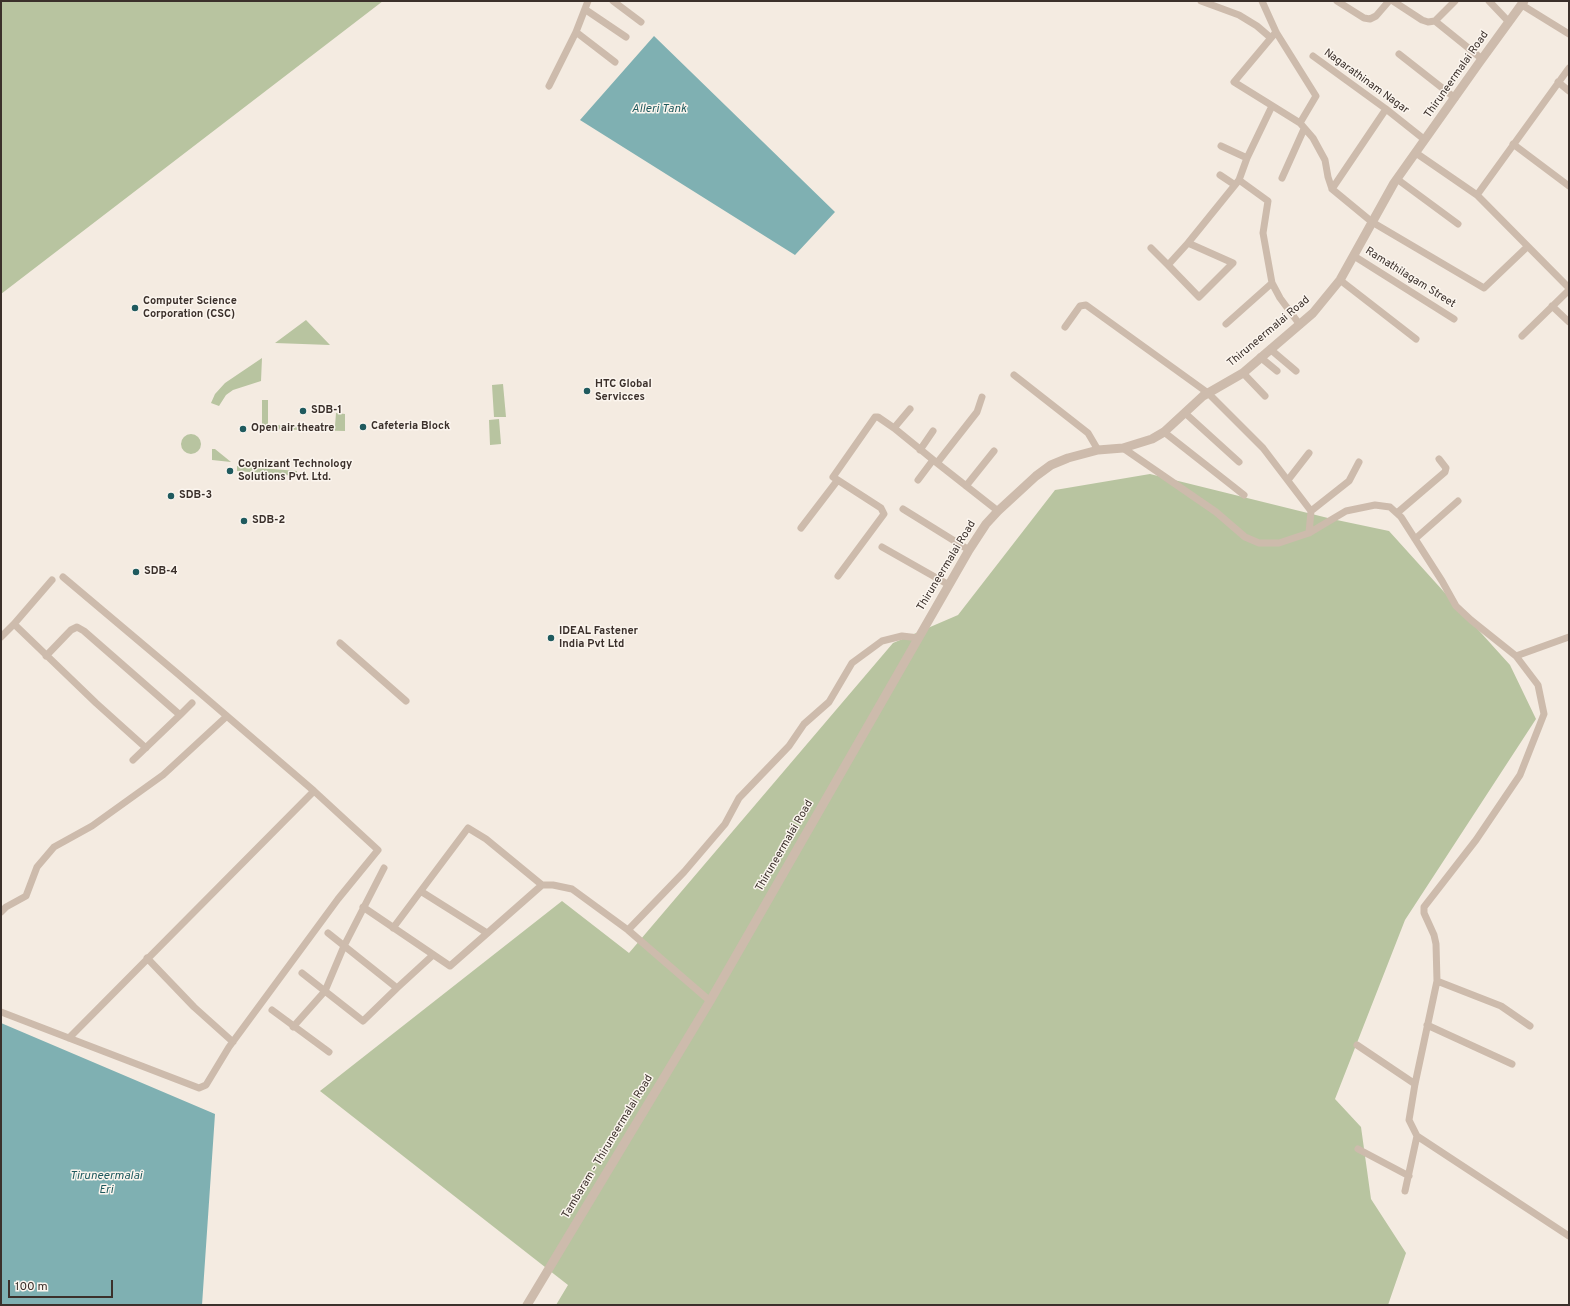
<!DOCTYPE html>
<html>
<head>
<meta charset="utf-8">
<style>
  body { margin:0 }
  #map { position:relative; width:1570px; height:1306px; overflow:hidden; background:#f4ebe1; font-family:Overpass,sans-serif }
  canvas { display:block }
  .frame { position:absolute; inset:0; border:2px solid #3b302b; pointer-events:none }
  .scale { position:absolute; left:8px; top:1280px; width:105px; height:18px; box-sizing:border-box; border:2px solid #3b302b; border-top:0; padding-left:5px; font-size:12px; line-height:14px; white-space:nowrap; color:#3b302b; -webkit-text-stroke:3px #fbf5ee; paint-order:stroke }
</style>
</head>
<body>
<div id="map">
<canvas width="1570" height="1306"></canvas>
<div class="frame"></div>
<div class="scale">100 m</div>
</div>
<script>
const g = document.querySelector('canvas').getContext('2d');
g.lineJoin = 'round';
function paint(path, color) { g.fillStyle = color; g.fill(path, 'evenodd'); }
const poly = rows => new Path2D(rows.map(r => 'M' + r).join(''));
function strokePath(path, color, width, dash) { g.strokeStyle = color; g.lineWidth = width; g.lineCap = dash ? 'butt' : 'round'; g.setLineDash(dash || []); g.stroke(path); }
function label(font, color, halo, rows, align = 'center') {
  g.font = font + ' Overpass,sans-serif'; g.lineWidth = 3; g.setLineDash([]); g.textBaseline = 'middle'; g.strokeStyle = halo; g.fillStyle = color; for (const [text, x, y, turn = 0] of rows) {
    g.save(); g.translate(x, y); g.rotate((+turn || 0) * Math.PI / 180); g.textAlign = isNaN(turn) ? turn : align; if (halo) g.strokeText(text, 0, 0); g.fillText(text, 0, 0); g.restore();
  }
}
const green = poly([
  [1,1,383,1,1,294],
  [306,320,330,345,275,343],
  [262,358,261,381,233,390,226,395,219,406,211,403,215,394,225,383],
  [503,384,506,417,494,417,492,385],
  [262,400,268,400,268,425,335,426,336,413,345,414,345,431,262,429],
  [499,419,501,444,490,445,489,420],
  '181 444a10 10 0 1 1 20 0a10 10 0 1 1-20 0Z',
  [212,449,215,449,231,462,212,460],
  [237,466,297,471,297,476,237,471],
  [1150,474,1332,519,1389,531,1510,665,1536,719,1405,920,1335,1099,1361,1127,1371,1199,1406,1253,1388,1305,556,1305,568,1285,320,1091,562,901,629,953,893,643,958,615,1055,490]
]);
const water = poly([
  [654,36,835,212,795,255,580,120],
  [1,1023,215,1114,202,1305,1,1305]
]);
const minor = poly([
  [613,1,641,22],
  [1201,1,1239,15,1257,26,1271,38],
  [1262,1,1276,32,1316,96,1300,123],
  [1337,1,1364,18,1370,19,1376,16,1389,1],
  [1393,1,1422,20,1428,22,1435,21,1482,59],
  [1489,1,1509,22],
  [1522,5,1569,34],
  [586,10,626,37],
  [1435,21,1455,1],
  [576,32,615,62],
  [1276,32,1234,82,1300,123,1313,138,1325,160,1328,177,1332,189,1372,222,1484,288,1527,247],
  [1399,54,1455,98],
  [1313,56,1386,109,1425,140],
  [1558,82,1569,91],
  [549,86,576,32,588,1],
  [1513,144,1569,186],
  [1221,146,1247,158],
  [1416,153,1477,195,1569,288],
  [1220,175,1235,185],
  [1282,178,1304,129],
  [1397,179,1458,224],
  [1239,180,1268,201,1263,233,1272,283,1280,298,1300,325],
  [1332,189,1386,109],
  [1477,195,1569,68],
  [1188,243,1233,263,1199,297,1168,265,1188,243,1239,180,1247,158,1272,106],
  [1151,248,1168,265],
  [1354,256,1454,319],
  [1340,280,1416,339],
  [1552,306,1569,322],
  [1226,324,1272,283],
  [1065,327,1080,306,1086,305,1208,393,1263,448,1311,511,1309,533],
  [1522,336,1569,290],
  [1270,349,1296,371],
  [1260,357,1277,371],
  [1243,373,1265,396],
  [1014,375,1088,433,1098,450],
  [1185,413,1239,462],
  [894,428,910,409],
  [1164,432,1244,495],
  [1123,448,1216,512,1245,537,1259,543,1279,543,1309,533,1346,511,1375,505,1390,507,1401,517,1442,581,1456,606,1471,620,1516,656],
  [920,450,933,431],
  [937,463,977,412,982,397],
  [918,480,933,460],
  [1288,480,1309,453],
  [966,486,994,451],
  [903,509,969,550],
  [1311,511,1349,481,1359,462],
  [1397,513,1445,472,1446,468,1439,459],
  [801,528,837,481],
  [1415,539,1458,501],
  [882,547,949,585],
  [838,576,884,514,881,508,833,477,875,417,878,417,894,428,937,463,998,511],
  [14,624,96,703,146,748],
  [1,637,14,624,52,580],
  [1569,637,1516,656,1538,685,1544,714,1520,775,1476,840,1424,907,1424,913,1434,935,1436,944,1437,981,1415,1084,1409,1120,1417,1136,1569,1236],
  [340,643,406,701],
  [46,656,71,630,77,627,84,631,180,715,133,760],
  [180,715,192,703],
  [422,892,487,933],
  [363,907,450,966,542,885,553,885,572,889,628,930,710,1001],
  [1,912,6,907,26,896,37,867,54,847,92,826,163,775,227,716],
  [393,928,468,828,486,839,542,885],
  [628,930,684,872,725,824,739,798,789,746,804,724,829,702,852,663,882,641,902,636,919,638],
  [328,933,397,988,433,955],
  [147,958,194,1007,233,1042],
  [302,973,363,1021,397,988],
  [1437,981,1501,1006,1530,1026],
  [272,1010,329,1052],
  [1,1012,199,1088,206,1085,229,1047,338,899,378,850,314,791,178,674,63,577],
  [1427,1025,1512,1064],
  [293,1027,325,991,344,946,384,868],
  [69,1038,314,791],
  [1357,1045,1415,1084],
  [1358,1149,1409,1176],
  [1405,1191,1417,1136]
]);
const tertiary = poly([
  [527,1305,710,1001,969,550,986,524,998,511,1036,476,1051,465,1068,458,1098,450,1123,448,1152,439,1164,432,1203,396,1243,373,1313,313,1340,280,1394,183,1479,63,1524,1]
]);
const markers = [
  [135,308,4,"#1f5a5e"],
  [587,391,4,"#1f5a5e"],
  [303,411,4,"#1f5a5e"],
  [363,427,4,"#1f5a5e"],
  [243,429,4,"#1f5a5e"],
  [230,471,4,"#1f5a5e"],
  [171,496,4,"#1f5a5e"],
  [244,521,4,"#1f5a5e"],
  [136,572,4,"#1f5a5e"],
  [551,638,4,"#1f5a5e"]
];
const streetNames = [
  ["Thiruneermalai Road",1457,75,-55],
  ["Nagarathinam Nagar",1366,82,36],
  ["Ramathilagam Street",1410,278,32],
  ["Thiruneermalai Road",1269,332,-40],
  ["Thiruneermalai Road",947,566,-59],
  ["Thiruneermalai Road",785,846,-60],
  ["Tambaram - Thiruneermalai Road",608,1147,-59]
];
const poiNames = [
  ["Computer Science",143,302],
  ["Corporation (CSC)",143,315],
  ["HTC Global",595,385],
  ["Servicces",595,398],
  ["SDB-1",311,411],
  ["Cafeteria Block",371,427],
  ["Open air theatre",251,429],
  ["Cognizant Technology",238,465],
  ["Solutions Pvt. Ltd.",238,478],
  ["SDB-3",179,496],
  ["SDB-2",252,521],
  ["SDB-4",144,572],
  ["IDEAL Fastener",559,632],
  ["India Pvt Ltd",559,645]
];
const waterNames = [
  ["Alleri Tank",659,110],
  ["Tiruneermalai",106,1177],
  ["Eri",106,1191]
];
paint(green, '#b8c4a0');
paint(water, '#7fb0b2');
strokePath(minor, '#cdbbac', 7);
strokePath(tertiary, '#cdbbac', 9);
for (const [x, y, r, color] of markers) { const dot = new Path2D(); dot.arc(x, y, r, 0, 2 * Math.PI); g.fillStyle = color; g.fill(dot); strokePath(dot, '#fbf5ee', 1.5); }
label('11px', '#3b302b', '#fbf5ee', streetNames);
label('bold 11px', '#3b302b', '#fbf5ee', poiNames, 'left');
label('italic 12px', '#1f5a5e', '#fbf5ee', waterNames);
</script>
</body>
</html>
